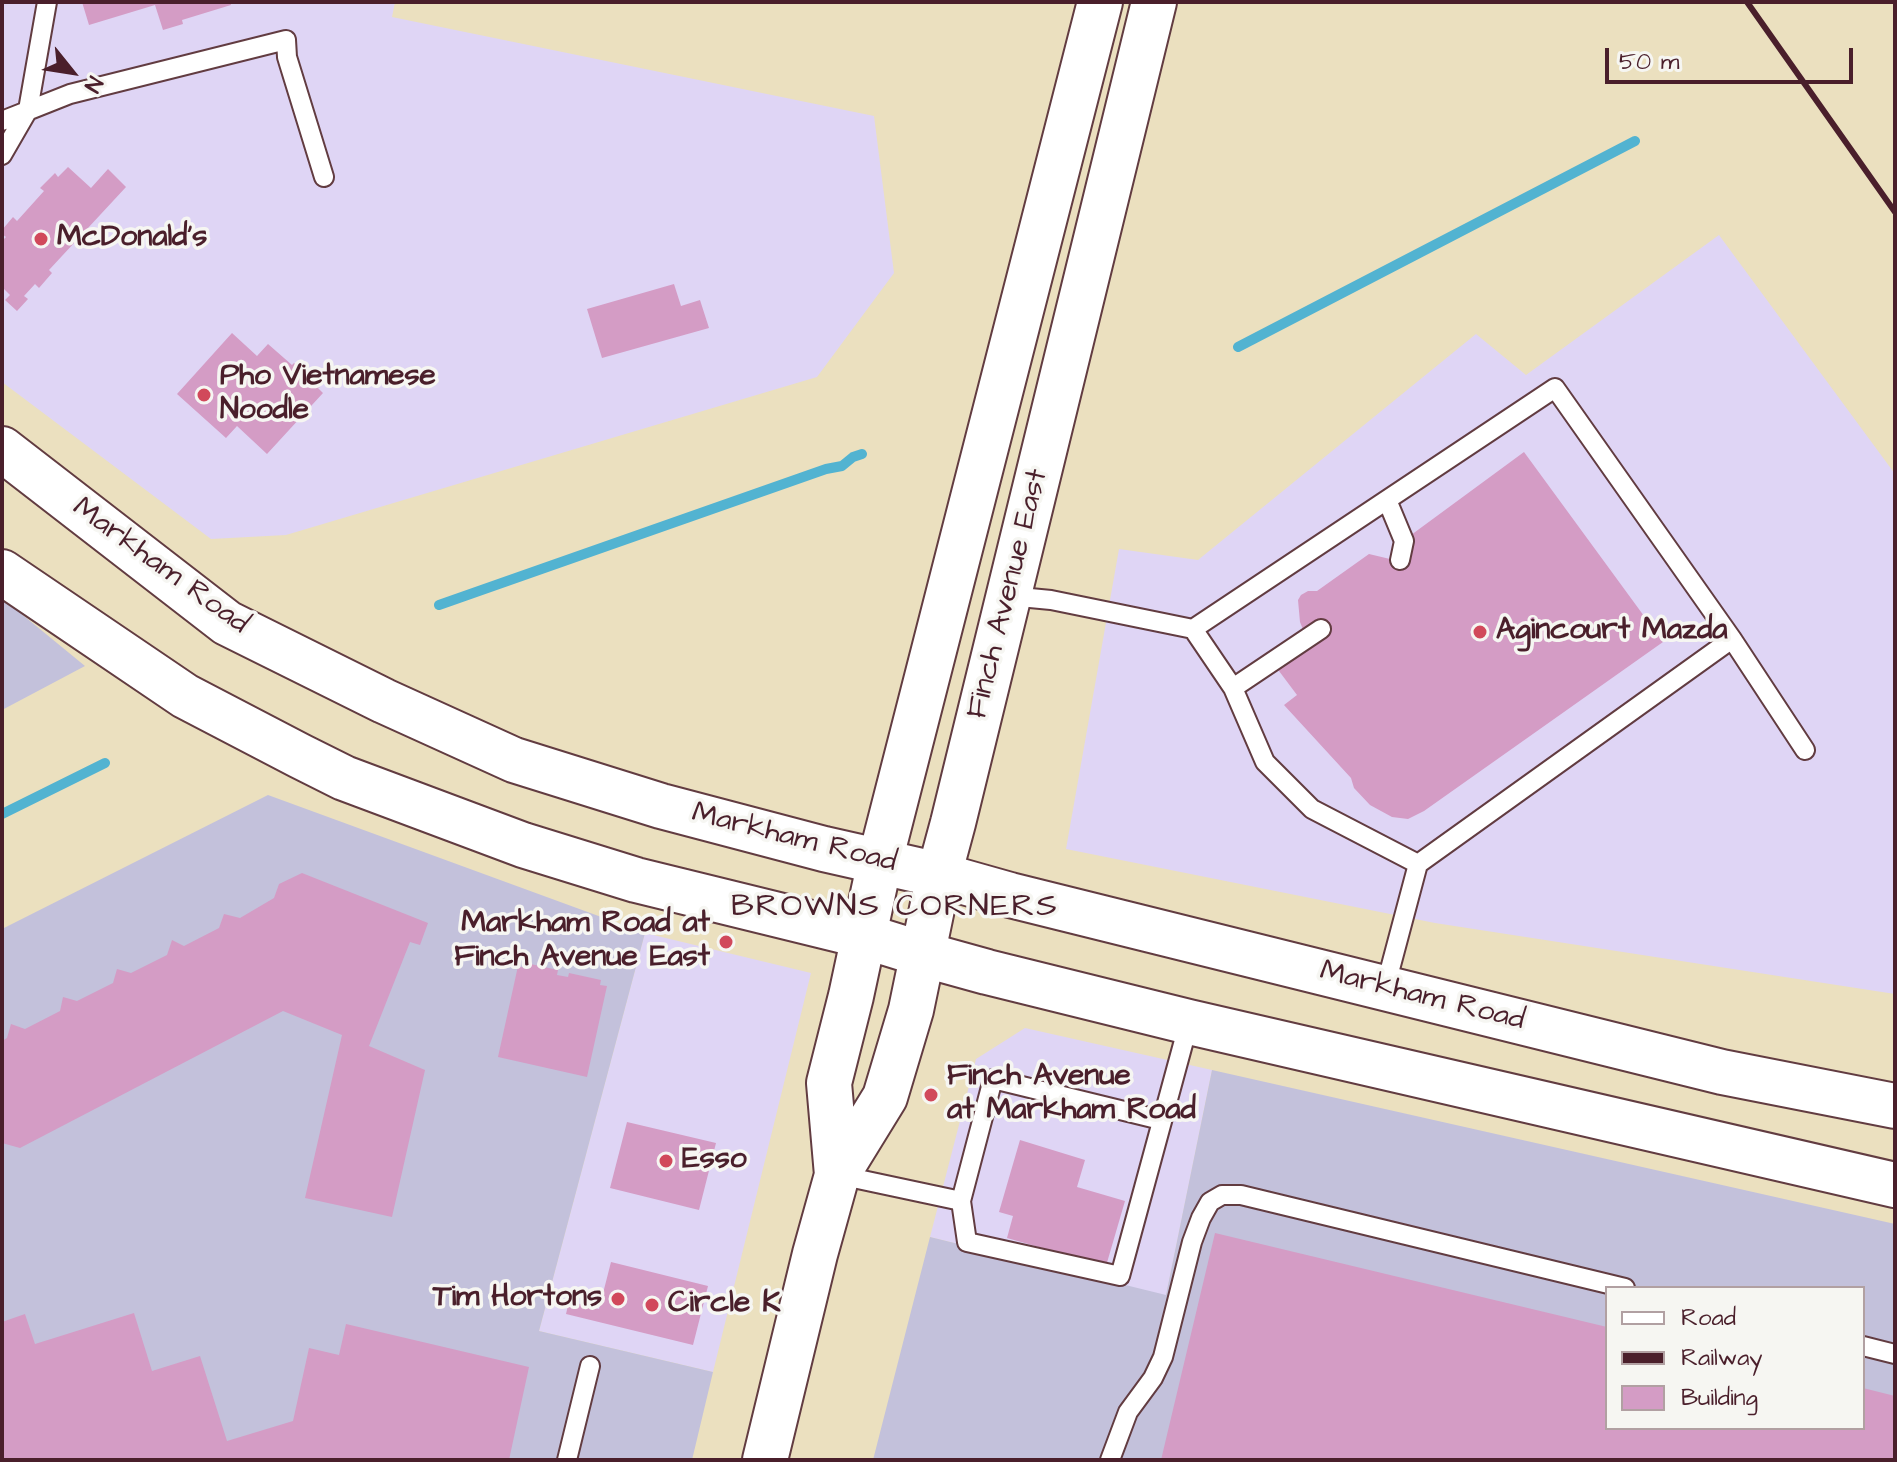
<!DOCTYPE html>
<html>
<head>
<meta charset="utf-8">
<style>
  body { margin:0 }
  #map { position:relative; width:1897px; height:1462px; overflow:hidden; background:#ebe0bf; font-family:"Architects Daughter",sans-serif }
  canvas { display:block }
  .frame { position:absolute; inset:0; border:4px solid #4a1f2b; pointer-events:none }
  .legend { position:absolute; left:1605px; top:1286px; width:260px; height:144px; box-sizing:border-box; background:#f6f6f2; border:2px solid #b1a0a2; margin:0; padding:10px 14px; list-style:none; font-size:24px; color:#4a1f2b }
  .legend li { display:flex; align-items:center; gap:16px; height:40px }
  .legend b { width:40px; border:2px solid #b1a0a2 }
  .north { position:absolute; left:32px; top:32px; width:80px; height:80px; -webkit-text-stroke:6px #f6f6f2; paint-order:stroke; rotate:120deg; font-size:22px; font-weight:700; line-height:32px; text-align:center; color:#4a1f2b }
  .north::after { content:''; display:block; margin:auto; width:28px; height:36px; background:#4a1f2b; clip-path:polygon(50% 0,100% 100%,50% 72%,0 100%) }
  .scale { position:absolute; left:1605px; top:48px; width:248px; height:36px; box-sizing:border-box; border:4px solid #4a1f2b; border-top:0; padding-left:10px; font-size:24px; line-height:28px; white-space:nowrap; color:#4a1f2b; -webkit-text-stroke:6px #f6f6f2; paint-order:stroke }
</style>
</head>
<body>
<div id="map">
<canvas width="1897" height="1462"></canvas>
<div class="frame"></div>
<ul class="legend">
<li><b style="height:10px;background:#fff"></b>Road</li>
<li><b style="height:10px;background:#4a1f2b"></b>Railway</li>
<li><b style="height:22px;background:#d49cc5"></b>Building</li>
</ul>
<div class="north">N</div>
<div class="scale">50 m</div>
</div>
<script>
const g = document.querySelector('canvas').getContext('2d');
g.lineJoin = 'round';
function paint(path, color) { g.fillStyle = color; g.fill(path, 'evenodd'); }
const poly = rows => new Path2D(rows.map(r => 'M' + r).join(''));
function strokePath(path, color, width, dash) { g.strokeStyle = color; g.lineWidth = width; g.lineCap = dash ? 'butt' : 'round'; g.setLineDash(dash || []); g.stroke(path); }
function label(font, color, halo, rows, align = 'center') {
  g.font = font + ' "Architects Daughter",sans-serif'; g.lineWidth = 7; g.setLineDash([]); g.textBaseline = 'middle'; g.strokeStyle = halo; g.fillStyle = color; for (const [text, x, y, turn = 0] of rows) {
    g.save(); g.translate(x, y); g.rotate((+turn || 0) * Math.PI / 180); g.textAlign = isNaN(turn) ? turn : align; if (halo) g.strokeText(text, 0, 0); g.fillText(text, 0, 0); g.restore();
  }
}
const built = poly([
  [2,2,395,2,392,17,874,116,894,273,817,377,286,535,211,539,2,382],
  [1719,235,1895,474,1895,994,1435,923,1066,849,1119,549,1198,560,1476,334,1526,375],
  [645,933,811,973,713,1372,539,1331],
  [1025,1028,1212,1070,1166,1296,930,1237,976,1059]
]);
const industrial = poly([
  [2,598,85,666,2,710],
  [268,795,645,933,539,1331,713,1372,692,1460,2,1460,2,929],
  [1212,1070,1895,1224,1895,1460,873,1460,930,1237,1166,1295],
  [1607,1288,1863,1288,1863,1428,1607,1428]
]);
const stream = poly([
  [1238,347,1635,141],
  [439,605,826,469,842,466,853,457,862,454],
  [2,814,105,763]
]);
const building = poly([
  [82,2,230,2,231,5,182,20,183,24,163,30,155,5,89,25],
  [68,167,91,188,108,169,126,187,49,270,52,273,39,288,35,284,24,296,28,299,17,311,5,300,10,295,2,287,2,241,6,237,2,234,2,230,13,217,17,221,44,191,40,188,55,173,58,177],
  [674,284,681,306,700,300,709,328,602,358,587,309],
  [232,333,257,356,268,344,292,365,294,363,320,387,318,388,323,393,267,454,237,426,226,438,177,394],
  [1524,452,1663,642,1424,811,1408,819,1392,817,1370,805,1354,788,1351,778,1284,705,1297,695,1276,667,1308,642,1300,622,1298,600,1301,595,1308,591,1317,591,1369,554,1390,559,1392,549],
  [302,873,428,923,420,945,410,942,369,1046,425,1070,392,1217,305,1198,342,1035,283,1011,20,1148,2,1143,2,1041,7,1038,11,1024,25,1029,60,1011,63,997,77,1001,113,983,117,969,131,973,167,955,172,940,184,946,219,928,224,914,240,918,274,898,279,884],
  [526,963,558,970,557,975,568,977,569,973,601,980,600,985,607,986,587,1077,498,1057,518,966,525,968],
  [627,1122,716,1143,699,1210,610,1188],
  [1020,1140,1085,1160,1077,1187,1125,1201,1106,1266,1007,1238,1013,1216,999,1212],
  [1215,1233,1607,1327,1607,1428,1863,1428,1863,1388,1895,1396,1895,1460,1161,1460],
  [611,1262,708,1286,693,1345,566,1314,569,1301,599,1309],
  [134,1313,152,1371,200,1356,227,1441,293,1421,309,1348,339,1355,346,1324,529,1367,509,1460,2,1460,2,1322,25,1314,35,1344]
]);
const service = poly([
  [2,121,70,94,286,40,287,57,324,177],
  [2,155,28,110,47,2],
  [1387,500,1404,541,1400,560],
  [1009,596,1051,600,1193,629,1233,688,1265,762,1312,809,1418,864,1732,639],
  [1193,629,1555,388,1732,639,1805,750],
  [1233,688,1321,629],
  [1385,988,1418,864],
  [1161,1120,993,1079,961,1201,967,1242,1120,1276,1189,1022],
  [839,1175,961,1201],
  [1863,1346,1895,1354],
  [567,1460,590,1366],
  [1110,1460,1128,1412,1153,1378,1163,1357,1192,1242,1201,1218,1210,1202,1222,1195,1241,1195,1625,1288]
]);
const secondary = poly([
  [837,1175,829,1083,851,996,880,861,1100,2],
  [765,1460,815,1254,837,1175,885,1097,911,1010,939,875,953,823,1154,2]
]);
const primary = poly([
  [2,449,227,623,384,701,514,760,661,806,824,849,939,875,1010,895,1722,1072,1895,1106],
  [2,572,185,696,300,756,344,778,523,845,636,880,864,936,922,954,987,972,1189,1022,1895,1185]
]);
const rail = poly([
  [1747,2,1895,212]
]);
const markers = [
  [41,239,8,"#d1495b"],
  [204,395,8,"#d1495b"],
  [1480,632,8,"#d1495b"],
  [726,942,8,"#d1495b"],
  [931,1095,8,"#d1495b"],
  [666,1161,8,"#d1495b"],
  [618,1299,8,"#d1495b"],
  [652,1305,8,"#d1495b"]
];
const poiNames = [
  ["McDonald's",57,239],
  ["Pho Vietnamese",220,378],
  ["Noodle",220,412],
  ["Agincourt Mazda",1496,632],
  ["Markham Road at",710,925,"right"],
  ["Finch Avenue East",710,959,"right"],
  ["Finch Avenue",947,1078],
  ["at Markham Road",947,1112],
  ["Esso",682,1161],
  ["Tim Hortons",602,1299,"right"],
  ["Circle K",668,1305]
];
const streetNames = [
  ["Markham Road",160,567,36],
  ["Finch Avenue East",1009,594,-76],
  ["Markham Road",794,839,14],
  ["Markham Road",1422,997,14]
];
const neighbourhoodNames = [
  ["BROWNS CORNERS",895,908]
];
paint(built, '#dfd5f5');
paint(industrial, '#c3c1db');
strokePath(stream, '#52b3d1', 10);
paint(building, '#d49cc5');
strokePath(service, '#623c41', 22);
strokePath(secondary, '#623c41', 48);
strokePath(primary, '#623c41', 48);
strokePath(service, '#fff', 18);
strokePath(secondary, '#fff', 44);
strokePath(primary, '#fff', 44);
strokePath(rail, '#4a1f2b', 6);
for (const [x, y, r, color] of markers) { const dot = new Path2D(); dot.arc(x, y, r, 0, 2 * Math.PI); g.fillStyle = color; g.fill(dot); strokePath(dot, '#f6f6f2', 3); }
label('bold 30px', '#4a1f2b', '#f6f6f2', poiNames, 'left');
label('30px', '#4a1f2b', '#f6f6f2', streetNames);
g.letterSpacing = '2px';
label('32px', '#4a1f2b', '#f6f6f2', neighbourhoodNames);
g.letterSpacing = '0px';
</script>
</body>
</html>
